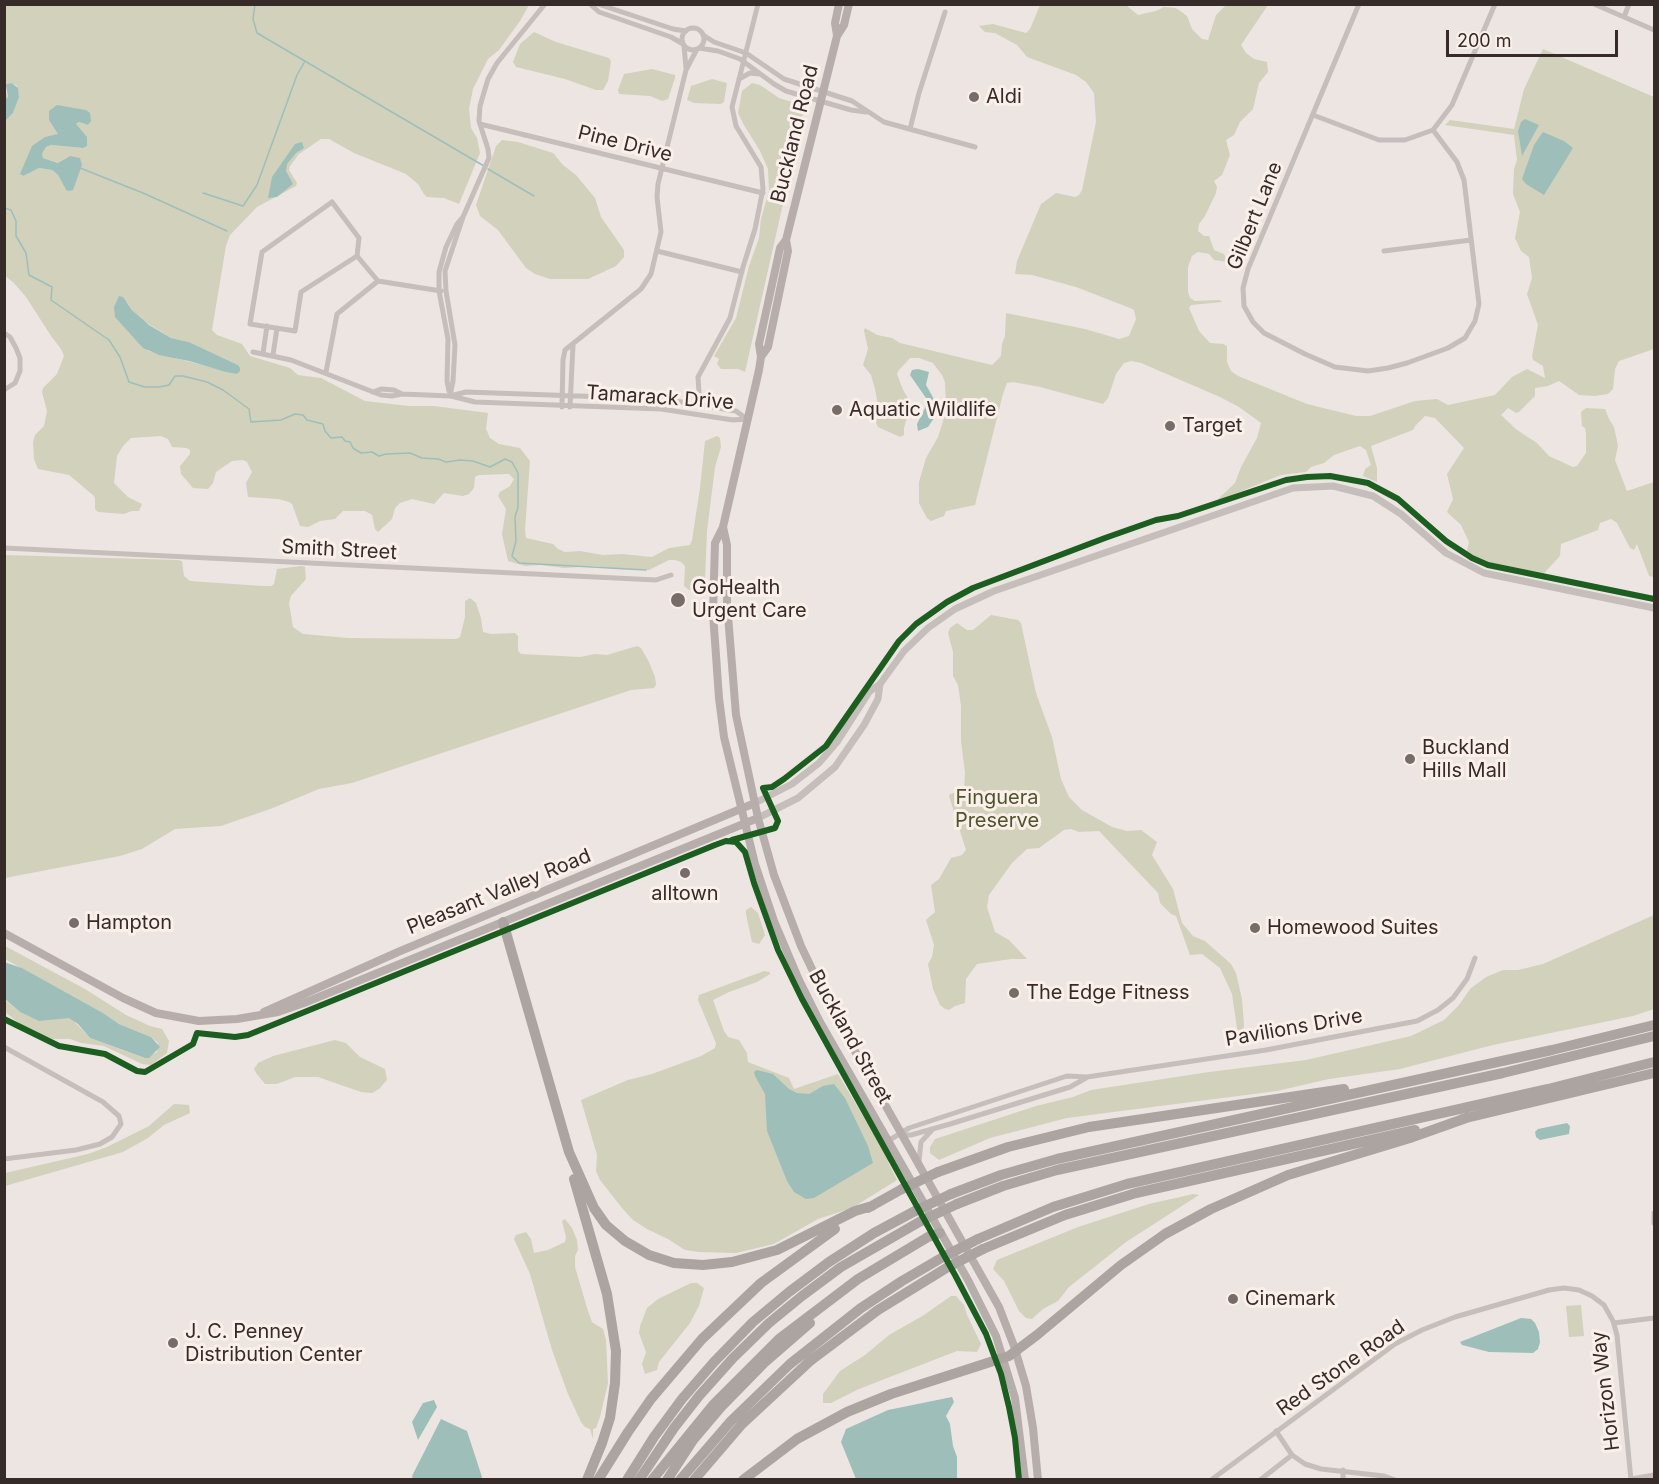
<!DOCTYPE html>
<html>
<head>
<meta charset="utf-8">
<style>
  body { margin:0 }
  #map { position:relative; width:1659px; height:1484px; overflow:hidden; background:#ede5e2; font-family:Inter,sans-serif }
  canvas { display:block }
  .frame { position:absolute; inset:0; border:6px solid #372b29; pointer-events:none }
  .scale { position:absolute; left:1446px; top:30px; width:172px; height:27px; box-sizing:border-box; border:3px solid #372b29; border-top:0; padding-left:8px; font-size:18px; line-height:21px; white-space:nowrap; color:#372b29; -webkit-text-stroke:4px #faefe9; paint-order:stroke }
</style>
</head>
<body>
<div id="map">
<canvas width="1659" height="1484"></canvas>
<div class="frame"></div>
<div class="scale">200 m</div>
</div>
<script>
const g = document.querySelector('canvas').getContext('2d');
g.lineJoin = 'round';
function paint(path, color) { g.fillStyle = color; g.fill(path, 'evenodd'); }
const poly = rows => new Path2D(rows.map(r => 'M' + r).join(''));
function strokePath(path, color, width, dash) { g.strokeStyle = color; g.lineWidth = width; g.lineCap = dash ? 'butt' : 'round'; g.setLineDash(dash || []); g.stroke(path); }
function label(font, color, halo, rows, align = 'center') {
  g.font = font + ' Inter,sans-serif'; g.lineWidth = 6; g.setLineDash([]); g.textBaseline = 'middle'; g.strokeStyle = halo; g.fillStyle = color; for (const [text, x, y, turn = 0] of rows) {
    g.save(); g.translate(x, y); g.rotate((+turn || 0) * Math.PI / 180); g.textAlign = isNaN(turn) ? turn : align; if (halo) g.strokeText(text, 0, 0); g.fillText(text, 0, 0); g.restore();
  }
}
const green = poly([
  [5,5,529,5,520,21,499,50,488,59,473,89,469,109,471,128,477,138,480,153,459,204,444,198,427,197,424,194,418,184,406,174,354,153,329,139,321,139,299,154,290,166,289,170,297,183,296,186,257,207,230,235,226,246,212,330,217,335,242,344,250,356,290,368,298,375,321,378,365,401,409,406,434,406,488,413,486,429,490,438,499,444,520,448,530,461,525,530,526,538,553,544,558,549,565,552,580,551,603,555,622,554,652,557,669,548,690,545,692,540,700,488,705,441,717,436,720,438,721,447,715,467,707,531,705,580,699,590,689,590,684,586,685,566,681,562,675,560,669,560,649,570,612,569,596,566,564,568,541,565,525,566,508,561,502,534,506,509,498,496,500,492,510,486,514,479,509,474,479,475,475,477,474,488,469,494,463,496,444,493,434,504,412,499,400,503,395,508,392,519,378,532,375,529,372,515,365,511,343,511,335,519,320,521,308,527,300,526,292,504,289,502,278,499,248,497,246,483,252,472,247,462,243,460,232,461,216,472,213,483,208,489,193,488,181,474,180,466,190,454,190,450,187,448,172,447,168,439,161,436,131,438,123,446,117,456,114,483,128,497,142,504,139,511,132,511,124,514,98,512,95,509,95,498,93,495,69,475,38,469,34,459,33,442,35,435,44,426,47,411,42,392,43,388,57,374,64,356,61,349,51,336,26,297,14,283,5,276,4,121,13,113,19,96,17,86,12,83,5,89,8,97,7,100,5,100],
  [90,113,88,125,79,122,76,124,83,148,51,145,46,147,42,154,43,158,59,163,70,156,66,190,58,175,52,170,39,168,21,176,45,137,58,135],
  [126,300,132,310,144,321,171,338,189,342,238,365,237,374,148,351],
  [1040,5,1126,5,1138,15,1156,11,1164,7,1176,8,1187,16,1192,29,1202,39,1208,40,1216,15,1226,5,1268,5,1241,45,1246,53,1254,59,1267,62,1268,72,1259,83,1253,109,1240,122,1234,135,1226,140,1230,155,1222,175,1214,181,1217,187,1216,193,1205,216,1199,224,1198,231,1204,236,1209,236,1214,250,1224,254,1228,262,1214,260,1209,254,1198,252,1192,256,1188,267,1188,292,1190,298,1195,301,1220,300,1222,302,1191,305,1189,308,1199,331,1210,343,1223,344,1227,346,1227,362,1231,371,1238,376,1307,404,1356,416,1370,416,1415,401,1437,399,1448,405,1495,395,1512,377,1527,369,1545,378,1543,366,1533,360,1532,356,1538,325,1527,294,1532,278,1529,257,1521,251,1515,238,1520,212,1513,194,1514,169,1517,160,1514,135,1445,125,1450,120,1514,129,1524,89,1543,49,1654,97,1654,349,1619,361,1615,369,1613,389,1608,394,1595,396,1579,395,1559,381,1548,386,1535,388,1535,396,1519,412,1516,413,1508,408,1501,415,1517,430,1537,443,1549,456,1573,467,1577,466,1586,453,1586,434,1585,428,1582,426,1581,412,1586,408,1605,409,1609,419,1614,427,1618,446,1615,460,1627,491,1654,482,1654,577,1649,576,1637,544,1634,550,1630,548,1617,523,1611,519,1600,523,1598,530,1561,544,1560,556,1544,573,1497,566,1466,555,1469,542,1461,525,1447,512,1453,499,1447,474,1464,448,1435,418,1425,416,1416,425,1413,430,1371,446,1377,468,1377,482,1363,476,1365,469,1371,465,1366,450,1360,446,1334,455,1324,463,1311,467,1306,472,1281,475,1222,499,1217,500,1235,483,1241,467,1257,438,1261,423,1239,407,1220,397,1141,363,1131,361,1124,363,1116,374,1108,398,1103,404,1040,387,1013,382,1007,383,1003,394,975,505,946,511,944,516,931,521,927,518,919,503,919,482,926,458,938,437,944,418,946,406,945,382,942,375,933,363,919,358,910,358,898,371,897,374,903,390,911,403,904,428,904,435,900,437,878,427,876,423,878,405,875,389,871,375,863,365,868,349,864,331,865,328,877,335,892,338,900,343,992,365,1001,356,1002,344,1005,336,1006,313,1085,329,1119,339,1129,336,1136,319,1134,310,1130,308,1076,287,1032,275,1015,274,1017,261,1041,204,1056,193,1075,197,1079,195,1082,190,1096,122,1094,93,1086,82,1076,75,1027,57,1017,45,995,33,985,32,979,26,993,24,1026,33,1030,29],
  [534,32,556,42,609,58,611,62,608,81,603,90,596,90,565,79,516,67,513,62,520,44],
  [652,69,675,75,675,78,668,99,662,101,650,96,619,94,618,90,624,74],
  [712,79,727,83,724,102,721,104,694,103,687,100,691,86],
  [752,83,760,85,779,98,792,102,803,115,799,120,791,125,789,131,797,142,745,372,738,369,721,369,717,364,719,359,714,356,736,318,749,266,759,238,761,219,769,190,768,169,760,151,744,125,738,113,742,91],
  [502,140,518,142,553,153,563,165,576,175,595,198,601,217,624,250,624,257,616,266,588,279,550,279,535,274,526,268,498,230,480,216,476,205,496,146],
  [5,555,178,560,182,561,184,576,190,581,262,586,271,586,274,584,277,569,301,566,305,567,306,579,291,596,289,603,293,627,303,634,348,638,456,639,460,637,465,617,465,601,470,598,476,603,481,618,483,632,491,634,515,633,518,636,518,651,521,654,580,657,595,654,607,655,637,646,641,648,649,662,655,677,656,685,654,688,631,690,352,783,319,789,273,808,221,826,175,829,142,849,120,856,5,878],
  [991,615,1018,620,1021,623,1036,693,1052,737,1061,779,1069,797,1082,810,1112,827,1127,831,1141,830,1157,842,1152,855,1173,889,1182,923,1193,936,1205,941,1231,964,1236,973,1242,999,1244,1026,1241,1037,1238,1035,1232,994,1220,968,1202,954,1190,955,1176,916,1171,914,1160,903,1158,893,1099,831,1079,832,1071,829,1064,830,1039,848,1027,849,1012,863,989,895,987,907,995,932,1009,940,1027,959,1011,959,977,964,966,979,965,1003,955,1006,949,1010,945,1009,940,1005,933,989,928,964,932,957,934,945,926,920,935,912,931,885,939,879,951,858,962,855,966,850,949,796,950,794,964,790,965,773,961,741,961,706,958,685,953,676,953,652,948,633,950,628,957,623,967,630,973,630],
  [751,907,758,913,765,935,759,944,752,942,746,914,746,910],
  [1654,915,1654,1009,1633,1016,1493,1045,1400,1069,1329,1079,1277,1091,1067,1118,990,1138,939,1160,930,1153,930,1147,935,1139,1036,1106,1073,1097,1091,1090,1209,1072,1306,1060,1411,1036,1444,1020,1459,1005,1470,989,1486,977,1503,970,1518,970,1543,964],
  [5,946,85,989,126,1015,150,1026,162,1029,169,1041,167,1053,151,1065,142,1064,104,1046,81,1043,70,1039,52,1039,25,1028,5,1012,4,999,20,1012,38,1020,64,1017,71,1018,90,1038,122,1050,145,1058,157,1052,158,1043,151,1037,119,1024,103,1013,5,959],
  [764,971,770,972,770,974,757,982,729,992,713,1000,724,1031,728,1037,739,1040,747,1053,748,1062,789,1078,794,1089,838,1074,890,1161,888,1162,897,1180,852,1208,818,1219,774,1244,736,1253,699,1252,685,1250,668,1239,647,1229,633,1220,622,1208,600,1180,596,1171,597,1155,581,1100,628,1080,652,1074,701,1056,715,1048,716,1043,698,1000,699,995],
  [335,1040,346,1043,360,1057,385,1069,387,1080,379,1089,372,1093,361,1092,318,1077,295,1077,277,1084,265,1084,256,1073,254,1069,258,1063,273,1056],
  [174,1104,189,1105,190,1113,164,1125,148,1138,123,1152,5,1186,5,1173,88,1154,107,1147,149,1126],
  [1193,1194,1199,1195,1126,1242,1069,1287,1058,1301,1043,1309,1032,1319,1026,1318,1019,1311,1004,1281,993,1269,997,1260,1078,1227,1149,1204],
  [565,1219,572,1228,577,1240,578,1250,575,1256,575,1267,588,1311,592,1322,603,1329,606,1340,608,1383,600,1417,596,1428,593,1429,593,1439,590,1429,585,1427,581,1422,568,1394,552,1350,530,1274,514,1239,516,1235,526,1232,531,1239,534,1253,548,1250,565,1242,566,1237,562,1221],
  [691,1283,697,1283,704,1288,699,1306,690,1323,659,1362,657,1370,645,1374,642,1364,646,1352,639,1333,640,1326,647,1308,658,1299],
  [951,1296,956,1296,964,1305,967,1315,981,1344,977,1352,957,1351,859,1389,831,1403,823,1403,823,1394,840,1371,865,1355,889,1335,924,1315],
  [1581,1305,1584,1336,1569,1337,1566,1306]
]);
const water = poly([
  [12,83,18,88,19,97,13,113,5,121,5,100,8,97,6,86,7,84],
  [57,105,86,110,90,113,91,121,88,125,79,122,76,124,87,137,87,146,83,148,51,145,46,147,42,154,43,158,58,163,70,156,80,158,82,165,73,190,69,191,66,190,58,175,52,170,39,168,23,176,20,174,32,146,45,137,58,134,49,120,49,111],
  [1525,119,1539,125,1522,156,1518,131,1521,122],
  [1543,132,1564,141,1573,148,1544,195,1526,184,1522,179,1534,145],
  [302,142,304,148,296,153,287,164,286,171,293,184,277,197,268,198,272,177,295,144],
  [119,296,123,297,132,310,149,325,171,338,189,342,238,365,240,368,240,371,237,374,226,372,189,361,159,355,143,348,115,317,114,307],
  [918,369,929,372,926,385,934,399,931,411,934,418,928,427,918,431,917,424,925,408,926,398,910,375,912,370],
  [4,962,22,968,103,1013,119,1024,151,1037,160,1047,149,1058,145,1058,90,1038,78,1024,69,1018,39,1021,20,1012,5,999],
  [757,1070,773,1074,789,1089,797,1093,809,1094,823,1086,834,1084,845,1098,868,1146,873,1163,814,1198,806,1199,794,1192,787,1181,767,1131,765,1094,755,1076,754,1072],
  [1567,1123,1570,1126,1569,1134,1540,1140,1536,1137,1535,1132,1538,1129],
  [1521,1318,1531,1319,1535,1323,1539,1332,1540,1342,1538,1349,1533,1353,1489,1352,1462,1345,1460,1342],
  [952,1397,954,1402,946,1416,950,1424,953,1446,957,1457,957,1479,856,1479,841,1442,846,1429,888,1410],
  [434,1400,437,1407,418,1440,412,1422,423,1403],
  [441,1419,467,1431,482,1477,481,1479,413,1479,412,1476]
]);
const stream = poly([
  [255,4,253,19,257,33,484,166],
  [80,168,143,193,227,231],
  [488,169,534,196],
  [203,193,243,206,257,185,297,75,305,61],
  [4,208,11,210,16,221,16,236,26,253,29,275,52,287,51,300,109,340,120,357,129,382,145,387,159,387,169,385,175,376,183,376,207,382,223,390,249,409,251,422,281,420,295,414,303,415,307,420,323,424,325,431,331,438,342,437,345,441,350,442,353,448,361,453,372,452,379,456,386,454,410,453,422,458,438,459,446,462,460,460,473,461,490,467,505,459,512,462,518,473,518,507,515,517,516,541,512,556,519,563,646,570]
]);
const minor = poly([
  [590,4,599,12,671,37,683,44],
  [598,4,673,29,686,31],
  [1359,4,1248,269,1243,288,1244,306,1253,322,1264,333,1305,354,1335,367,1368,371,1388,368,1407,363,1448,348,1465,338,1475,321,1479,304,1464,180,1457,162,1433,130],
  [1594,4,1654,30],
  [1624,17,1629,4],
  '682 39a11 11 0 1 1 22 0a11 11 0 1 1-22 0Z',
  [703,35,714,42,746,53,784,79,852,101,884,122,975,147],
  [684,46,686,68],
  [699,48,718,51,740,59,774,84,786,91,851,110,866,112],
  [739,79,750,73,760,74],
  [1313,115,1379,140,1405,140,1433,130,1452,105,1495,4],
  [480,124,763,193],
  [910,129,919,93,945,12],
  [332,202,359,238,357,256,301,292,295,331,250,324,262,252,332,202],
  [657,251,742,272],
  [1384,251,1471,240],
  [357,256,378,281],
  [4,333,10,337,16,348,20,358,20,371,15,383,4,390],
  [253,352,291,360,381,395,392,396,402,394,450,396,466,392,663,399,736,411,747,419],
  [263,353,267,326],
  [273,355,277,328],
  [326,372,337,314,378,281,441,291],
  [449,391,447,381,448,339,439,291,439,272,446,247,457,224,462,218],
  [373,392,381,389,394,390,402,394],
  [450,396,453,381,455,345,446,291,445,271,463,217,489,158,488,149,479,121,480,106,488,79,497,63,545,4],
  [451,396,475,402,661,409,733,420,747,419],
  [707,404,699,393,698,377,730,318,743,267,755,229,763,189,761,167,736,126,732,107,758,4],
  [562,407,563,360,565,350,641,289,651,274,661,232,657,197,658,184,686,70,697,49],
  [570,407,573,345],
  [4,548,656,580,671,575],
  [4,1047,103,1102,119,1116,121,1124,112,1137,100,1144,76,1150,4,1159],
  [901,1135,911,1135,950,1124,1070,1087,1086,1078],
  [888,1141,909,1128,1067,1076,1087,1077,1266,1050,1417,1021,1438,1010,1453,998,1467,979,1475,958],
  [919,1161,921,1142,932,1130],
  [1654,1213,1654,1223],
  [1614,1323,1654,1318],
  [1276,1431,1292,1455,1305,1464,1321,1469,1384,1476,1395,1480],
  [1631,1479,1654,1475],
  [1211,1480,1395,1344,1422,1330,1455,1317,1549,1290,1564,1288,1579,1290,1592,1296,1604,1305,1613,1321,1617,1335,1631,1480],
  [1260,1480,1292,1455],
  [1343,1480,1343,1470]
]);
const tertiary = poly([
  [755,803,792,784,819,763,837,742,869,692,880,684,904,651,928,628,955,609,994,591,1293,488,1333,486,1373,496,1401,514,1446,553,1484,573,1654,608],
  [758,818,798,798,835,767,864,725,878,699,880,684]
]);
const secondary = poly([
  [837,35,835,23,839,4],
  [786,240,780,248,759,344,761,357,759,370,723,527,715,543,713,613,719,698,724,737,755,864,774,921,799,980,820,1022,968,1280,996,1336,1015,1398,1025,1480],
  [761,357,768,347,788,251,786,240,837,36,844,25,849,4],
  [723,527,727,545,727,603,736,715,758,818,774,875,801,946,830,1007,999,1307,1014,1346,1026,1386,1033,1428,1038,1480],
  [4,933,123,998,156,1013,199,1021,237,1019,278,1012,304,1003,758,818],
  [264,1012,398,952,755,803]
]);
const motorway = poly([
  [503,922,569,1152,594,1208,606,1225,625,1241,649,1255,674,1263,703,1265,732,1262,777,1250,855,1211,872,1206],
  [1462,1119,1654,1073],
  [938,1172,1008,1147,1089,1127,1344,1089],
  [574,1179,607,1294,616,1351,615,1383,610,1418,602,1443,587,1480],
  [951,1194,1001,1175,1057,1159,1552,1050,1654,1025],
  [957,1204,1003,1186,1057,1170,1503,1073,1654,1036],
  [868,1208,902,1189],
  [978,1239,1053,1207,1127,1184,1548,1089,1654,1062],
  [983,1249,1065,1215,1136,1193,1415,1130],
  [598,1480,628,1432,651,1399,702,1339,761,1283,835,1229],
  [627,1480,654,1437,682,1399,714,1362,753,1322,789,1292,829,1262,874,1233,915,1211],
  [639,1480,674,1428,699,1396,733,1358,769,1323,802,1296,841,1267,921,1221],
  [652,1480,714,1404,779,1339,858,1279,928,1237,940,1233],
  [667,1480,693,1440,721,1407,764,1363,810,1323],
  [680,1480,731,1421,790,1364,861,1308,902,1281,943,1257],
  [694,1480,742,1424,810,1361,878,1310,948,1267],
  [743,1480,797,1439,847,1412,891,1394,1009,1356,1037,1335,1121,1265,1165,1234,1211,1209,1288,1175,1410,1138,1469,1117]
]);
const motorwayBridge = poly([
  [902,1189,938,1172],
  [915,1211,951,1194],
  [921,1221,957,1204],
  [943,1257,978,1239],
  [948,1267,983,1249]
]);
const cycleway = poly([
  [732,840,775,828,778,821,763,788,772,787,784,779,826,746,899,641,916,624,947,602,973,588,1105,538,1156,520,1178,516,1286,480,1307,477,1330,476,1368,483,1398,499,1446,541,1472,558,1488,565,1654,599],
  [4,1019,59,1046,105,1054,137,1071,145,1072,193,1044,197,1033,235,1037,248,1035,715,845,726,841,736,842,745,852,754,883,778,950,802,999,955,1275,986,1334,1001,1374,1009,1407,1015,1438,1019,1480]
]);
const markers = [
  [974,97,6,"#776c6a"],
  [837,410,6,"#776c6a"],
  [1170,426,6,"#776c6a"],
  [678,600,8,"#776c6a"],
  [1410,759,6,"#776c6a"],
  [685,873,6,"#776c6a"],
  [74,923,6,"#776c6a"],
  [1255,928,6,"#776c6a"],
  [1014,993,6,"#776c6a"],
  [1233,1299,6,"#776c6a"],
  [173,1343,6,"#776c6a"]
];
const poiNames = [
  ["Aldi",986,97],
  ["Aquatic Wildlife",849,410],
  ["Target",1182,426],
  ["GoHealth",692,588],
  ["Urgent Care",692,611],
  ["Buckland",1422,748],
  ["Hills Mall",1422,771],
  ["alltown",685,894,"center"],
  ["Hampton",86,923],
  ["Homewood Suites",1267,928],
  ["The Edge Fitness",1026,993],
  ["Cinemark",1245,1299],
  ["J. C. Penney",185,1332],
  ["Distribution Center",185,1355]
];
const streetNames = [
  ["Buckland Road",795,134,-76],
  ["Pine Drive",625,144,14],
  ["Gilbert Lane",1255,216,-68],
  ["Tamarack Drive",660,398,4],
  ["Smith Street",339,550,3],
  ["Pleasant Valley Road",499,892,-22],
  ["Pavilions Drive",1294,1028,-10],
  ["Buckland Street",850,1037,61],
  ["Red Stone Road",1341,1368,-35],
  ["Horizon Way",1606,1391,-97]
];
const parkNames = [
  ["Finguera",997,798],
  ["Preserve",997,821]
];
paint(green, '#d2d1bc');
paint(water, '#9ebfb9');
strokePath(stream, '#9ebfb9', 1.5);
strokePath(minor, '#c6bebb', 5);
strokePath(tertiary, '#c6bebb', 7);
strokePath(secondary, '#b7aeab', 8);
strokePath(motorway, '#aca4a1', 10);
strokePath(motorwayBridge, '#aca4a1', 10);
strokePath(cycleway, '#1b5e20', 6);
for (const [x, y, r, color] of markers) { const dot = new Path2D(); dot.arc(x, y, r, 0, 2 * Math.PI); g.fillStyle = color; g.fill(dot); strokePath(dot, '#faefe9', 2); }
label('20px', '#372b29', '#faefe9', poiNames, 'left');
label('20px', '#372b29', '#faefe9', streetNames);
label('20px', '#4e552d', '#faefe9', parkNames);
</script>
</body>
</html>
